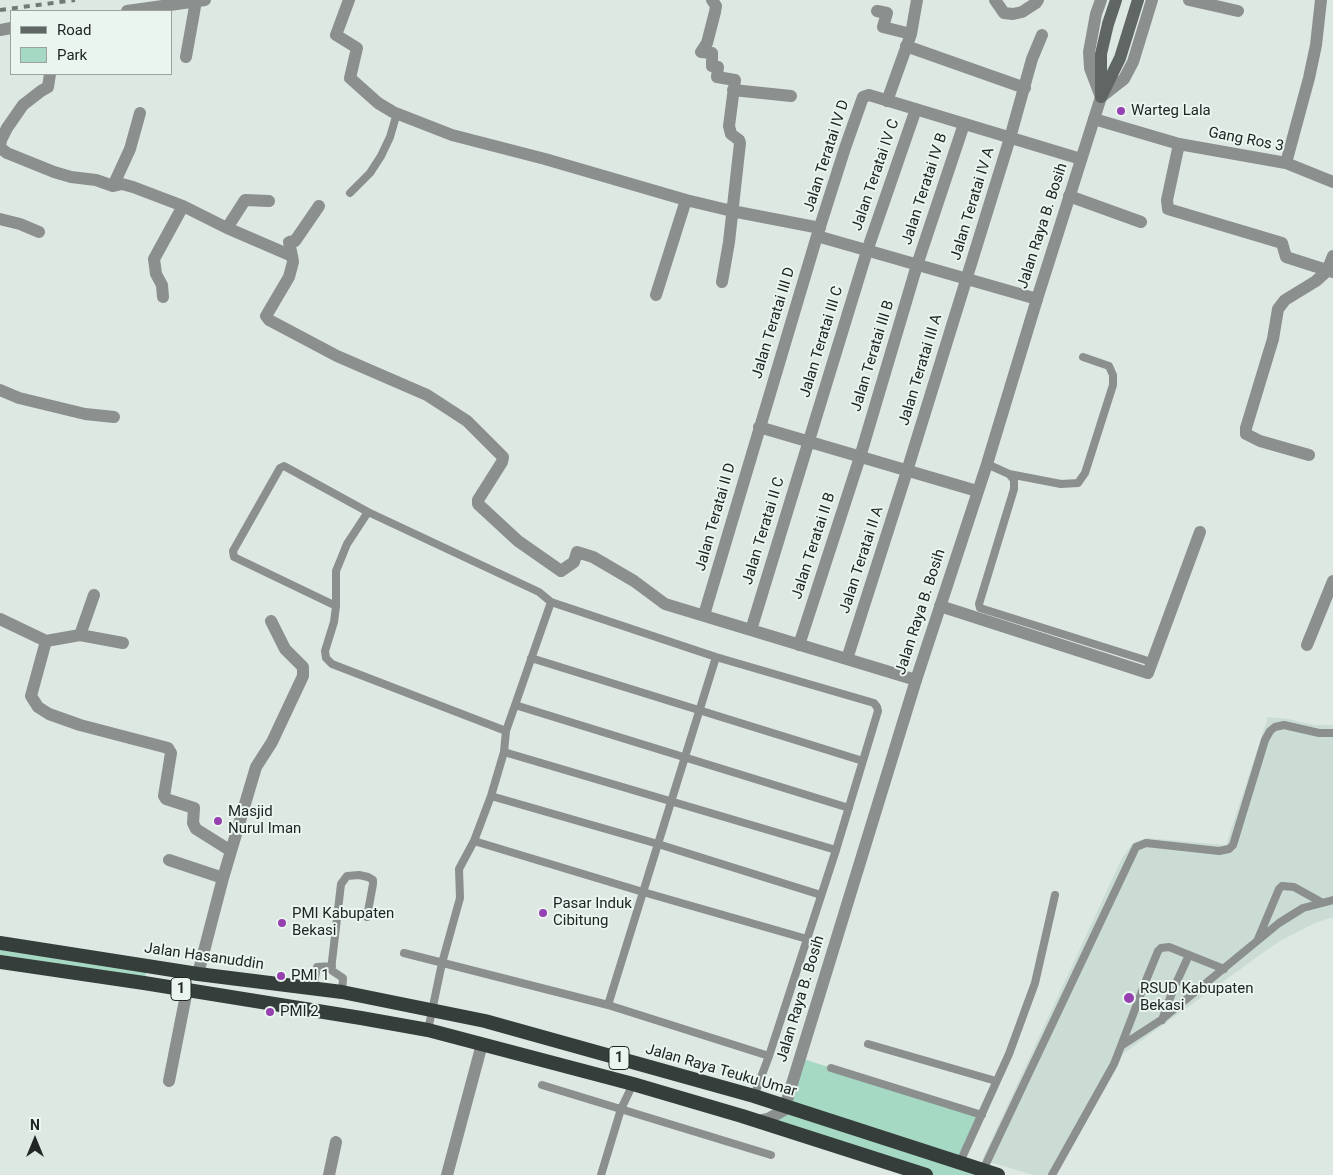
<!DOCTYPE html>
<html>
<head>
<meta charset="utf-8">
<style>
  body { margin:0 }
  #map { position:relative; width:1333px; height:1175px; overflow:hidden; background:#dde8e3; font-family:Roboto,sans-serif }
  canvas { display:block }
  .legend { position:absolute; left:10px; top:10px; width:162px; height:65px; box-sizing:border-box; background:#eaf5f0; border:1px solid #9aa29e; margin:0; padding:6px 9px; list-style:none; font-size:15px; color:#212523 }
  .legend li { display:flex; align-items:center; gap:10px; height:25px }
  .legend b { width:25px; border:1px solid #9aa29e }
  .north { position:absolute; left:10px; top:1115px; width:50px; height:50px; -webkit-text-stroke:4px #eaf5f0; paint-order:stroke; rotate:0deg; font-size:14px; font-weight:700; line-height:20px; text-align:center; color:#212523 }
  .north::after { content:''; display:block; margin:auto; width:18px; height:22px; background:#212523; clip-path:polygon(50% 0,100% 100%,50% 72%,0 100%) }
</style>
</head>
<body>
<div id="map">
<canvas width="1333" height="1175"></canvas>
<ul class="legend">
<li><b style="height:6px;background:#606664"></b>Road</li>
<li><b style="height:14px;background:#a6d9c4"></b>Park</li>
</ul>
<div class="north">N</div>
</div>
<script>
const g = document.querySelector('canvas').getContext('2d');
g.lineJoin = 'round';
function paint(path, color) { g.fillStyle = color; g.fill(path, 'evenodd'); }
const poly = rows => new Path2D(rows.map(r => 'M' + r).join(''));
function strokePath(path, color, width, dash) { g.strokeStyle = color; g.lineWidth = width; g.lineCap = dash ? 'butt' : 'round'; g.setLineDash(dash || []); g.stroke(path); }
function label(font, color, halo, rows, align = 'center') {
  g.font = font + ' Roboto,sans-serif'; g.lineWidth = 4; g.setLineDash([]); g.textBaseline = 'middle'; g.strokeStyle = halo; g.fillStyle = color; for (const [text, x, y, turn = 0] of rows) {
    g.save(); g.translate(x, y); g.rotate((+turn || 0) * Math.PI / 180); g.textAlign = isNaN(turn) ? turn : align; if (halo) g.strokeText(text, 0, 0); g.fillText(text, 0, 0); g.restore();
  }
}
const built = poly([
  [1268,717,1288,719,1314,725,1333,725,1333,917,1313,924,1278,942,1123,1054,1048,1175,1034,1175,982,1160,1122,858,1133,843,1147,838,1226,845]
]);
const green = poly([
  [0,943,148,965,144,983,0,962],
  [800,1058,982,1115,960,1162,998,1175,926,1175,768,1119,779,1114]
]);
const service = poly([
  [350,193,370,173,381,156,390,137,397,113],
  [987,464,1009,474,1014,480,1014,489,979,604,980,608,1145,660],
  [1009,474,1061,484,1078,483,1085,473,1113,385,1113,375,1109,366,1083,357],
  [368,512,347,544,336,571,336,606,334,622,325,651,326,658,332,664,506,731],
  [336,606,234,557,233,551,280,468,284,466,368,512,539,592,551,602,716,657,874,703,877,707,878,711,836,850,769,1056,608,1005,404,953],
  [531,658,863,761],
  [515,705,849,808],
  [504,752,836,850],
  [491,796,658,844,821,895],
  [474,841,643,892,807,939],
  [1258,939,1279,889,1282,886,1294,887,1321,902],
  [313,988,317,967,332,966],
  [342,992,343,978,331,970,341,884,347,876,359,875,368,877,373,880,373,884,367,917],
  [608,1005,716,657],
  [1162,1020,1173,990,1189,955],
  [428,1030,442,963,460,898,459,869,474,841,491,796,504,752,506,731,551,602],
  [868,1044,996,1081],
  [1121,1046,1147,978,1158,951,1161,948,1169,947,1224,969],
  [831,1068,982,1115],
  [542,1085,771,1155],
  [754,1096,769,1056],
  [960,1162,1009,1054,1035,983,1055,895],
  [983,1170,1136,847,1146,843,1219,851,1229,849,1233,845,1265,740,1270,731,1275,727,1284,725,1319,733,1333,733],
  [601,1175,621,1109,633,1084],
  [1052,1175,1114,1064,1121,1046,1161,1020,1279,923,1303,908,1333,900]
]);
const minor = poly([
  [349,0,336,35,357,48,350,78,378,103,393,112,452,135,545,159,686,200,732,211,820,228],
  [995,0,1004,13,1013,14,1022,12,1036,3,1038,0],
  [1101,0,1096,14,1089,52,1090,68,1101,97,1124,79,1133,62,1152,0],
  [1189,0,1238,11],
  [127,11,205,0],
  [877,11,887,13,883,27,911,34],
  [0,30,11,28],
  [906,46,1025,88],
  [701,52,712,53,712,66,718,67,717,77,735,80,729,126,731,134,739,140,740,143,729,242,722,282],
  [701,52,707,43,715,12,716,6,712,0],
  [186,57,196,1],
  [733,90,791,96],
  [887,101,911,34,917,0],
  [1094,119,1179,144,1286,163,1333,182],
  [1179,144,1167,200,1168,209,1282,243,1286,257,1333,272],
  [0,147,1,140,7,128,23,105,41,91,48,87,50,74],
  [0,148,7,153,54,172,71,177,96,180,113,186,122,184,133,187,183,206,227,228,292,256,293,262,289,277,266,316,269,320,337,356,427,395,467,421,503,457,502,462,478,500,478,504,518,541,561,571,574,562,577,552,593,557,634,581,665,604,916,680],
  [1286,163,1309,78,1316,45,1321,0],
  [113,186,130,149,140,113],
  [1069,196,1141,222],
  [0,219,20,224,39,232],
  [227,228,245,200,269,201],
  [817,236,1037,299],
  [292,256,289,242,295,241,319,206],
  [656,295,686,200],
  [163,297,162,285,156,274,154,259,183,206],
  [0,390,19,398,85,414,114,417],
  [759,427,977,491],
  [1309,455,1260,441,1246,434,1246,428,1273,339,1278,309,1285,300,1316,281,1327,271,1333,256],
  [940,606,1148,673,1200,532],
  [704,615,817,236,845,148,863,97,869,95,1081,159],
  [0,619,46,641,31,696,38,707,49,714,80,725,168,748,171,753,164,796,166,799,194,808,193,823,196,829,231,851],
  [751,630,867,251,916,109],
  [80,635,94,595],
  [46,641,80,635,123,643],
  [799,645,860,457,917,265,964,124],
  [1307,645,1333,581],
  [847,659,907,471,1010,138,1032,59,1042,35],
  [169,860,223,878],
  [198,974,223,878,256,767,272,742,303,676,303,667,285,649,271,621],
  [169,1081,187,990],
  [329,1175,336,1142],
  [447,1175,482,1044]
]);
const tertiary = poly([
  [757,1121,768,1119,784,1110,916,680,987,464,1037,299,1101,97]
]);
const secondary = poly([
  [1101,93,1101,54,1108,24,1116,0],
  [1101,97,1120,58,1138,0]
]);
const trunk = poly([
  [0,943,198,974,342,992,485,1021,754,1096,998,1175],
  [0,962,144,983,361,1018,428,1030,633,1084,742,1116,926,1175]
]);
const rail = poly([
  [0,10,75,0]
]);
const markers = [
  [1121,111,5,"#9641af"],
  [218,821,5,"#9641af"],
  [543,913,5,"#9641af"],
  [282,923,5,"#9641af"],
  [281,976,5,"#9641af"],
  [1129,998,6,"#9641af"],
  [270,1012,5,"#9641af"]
];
const shields = [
  [181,989,20],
  [619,1058,20]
];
const shieldNames = [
  ["1",181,989],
  ["1",619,1058]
];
const poiNames = [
  ["Warteg Lala",1131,111],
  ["Masjid",228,812],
  ["Nurul Iman",228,829],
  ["Pasar Induk",553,904],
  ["Cibitung",553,921],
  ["PMI Kabupaten",292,914],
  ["Bekasi",292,931],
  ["PMI 1",291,976],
  ["RSUD Kabupaten",1140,989],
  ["Bekasi",1140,1006],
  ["PMI 2",280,1012]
];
const streetNames = [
  ["Gang Ros 3",1246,140,11],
  ["Jalan Teratai IV D",827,156,-72],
  ["Jalan Teratai IV C",876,175,-71],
  ["Jalan Teratai IV B",925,189,-72],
  ["Jalan Teratai IV A",973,204,-73],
  ["Jalan Raya B. Bosih",1043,226,-72],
  ["Jalan Teratai III D",774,323,-73],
  ["Jalan Teratai III C",822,342,-73],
  ["Jalan Teratai III B",873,356,-73],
  ["Jalan Teratai III A",921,370,-73],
  ["Jalan Teratai II D",716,517,-74],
  ["Jalan Teratai II C",764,531,-73],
  ["Jalan Teratai II B",814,546,-72],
  ["Jalan Teratai II A",862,560,-72],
  ["Jalan Raya B. Bosih",921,612,-72],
  ["Jalan Hasanuddin",204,957,8],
  ["Jalan Raya B. Bosih",801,999,-73],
  ["Jalan Raya Teuku Umar",721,1071,16]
];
paint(built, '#cadcd4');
paint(green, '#a6d9c4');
strokePath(service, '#8b8f8d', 8);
strokePath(minor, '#8b8f8d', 12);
strokePath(tertiary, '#8b8f8d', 12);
strokePath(secondary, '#606664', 12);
strokePath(trunk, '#363e3b', 14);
strokePath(rail, '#727976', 4, [6, 6]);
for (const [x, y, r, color] of markers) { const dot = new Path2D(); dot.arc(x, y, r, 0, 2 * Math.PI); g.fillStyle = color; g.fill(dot); strokePath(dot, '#eaf5f0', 2); }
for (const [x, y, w] of shields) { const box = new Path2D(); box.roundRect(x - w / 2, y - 11.5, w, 23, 4); g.fillStyle = '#eaf5f0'; g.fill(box); strokePath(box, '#212523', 1); }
label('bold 14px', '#212523', null, shieldNames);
label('15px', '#212523', '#eaf5f0', poiNames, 'left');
label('15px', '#212523', '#eaf5f0', streetNames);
</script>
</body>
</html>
